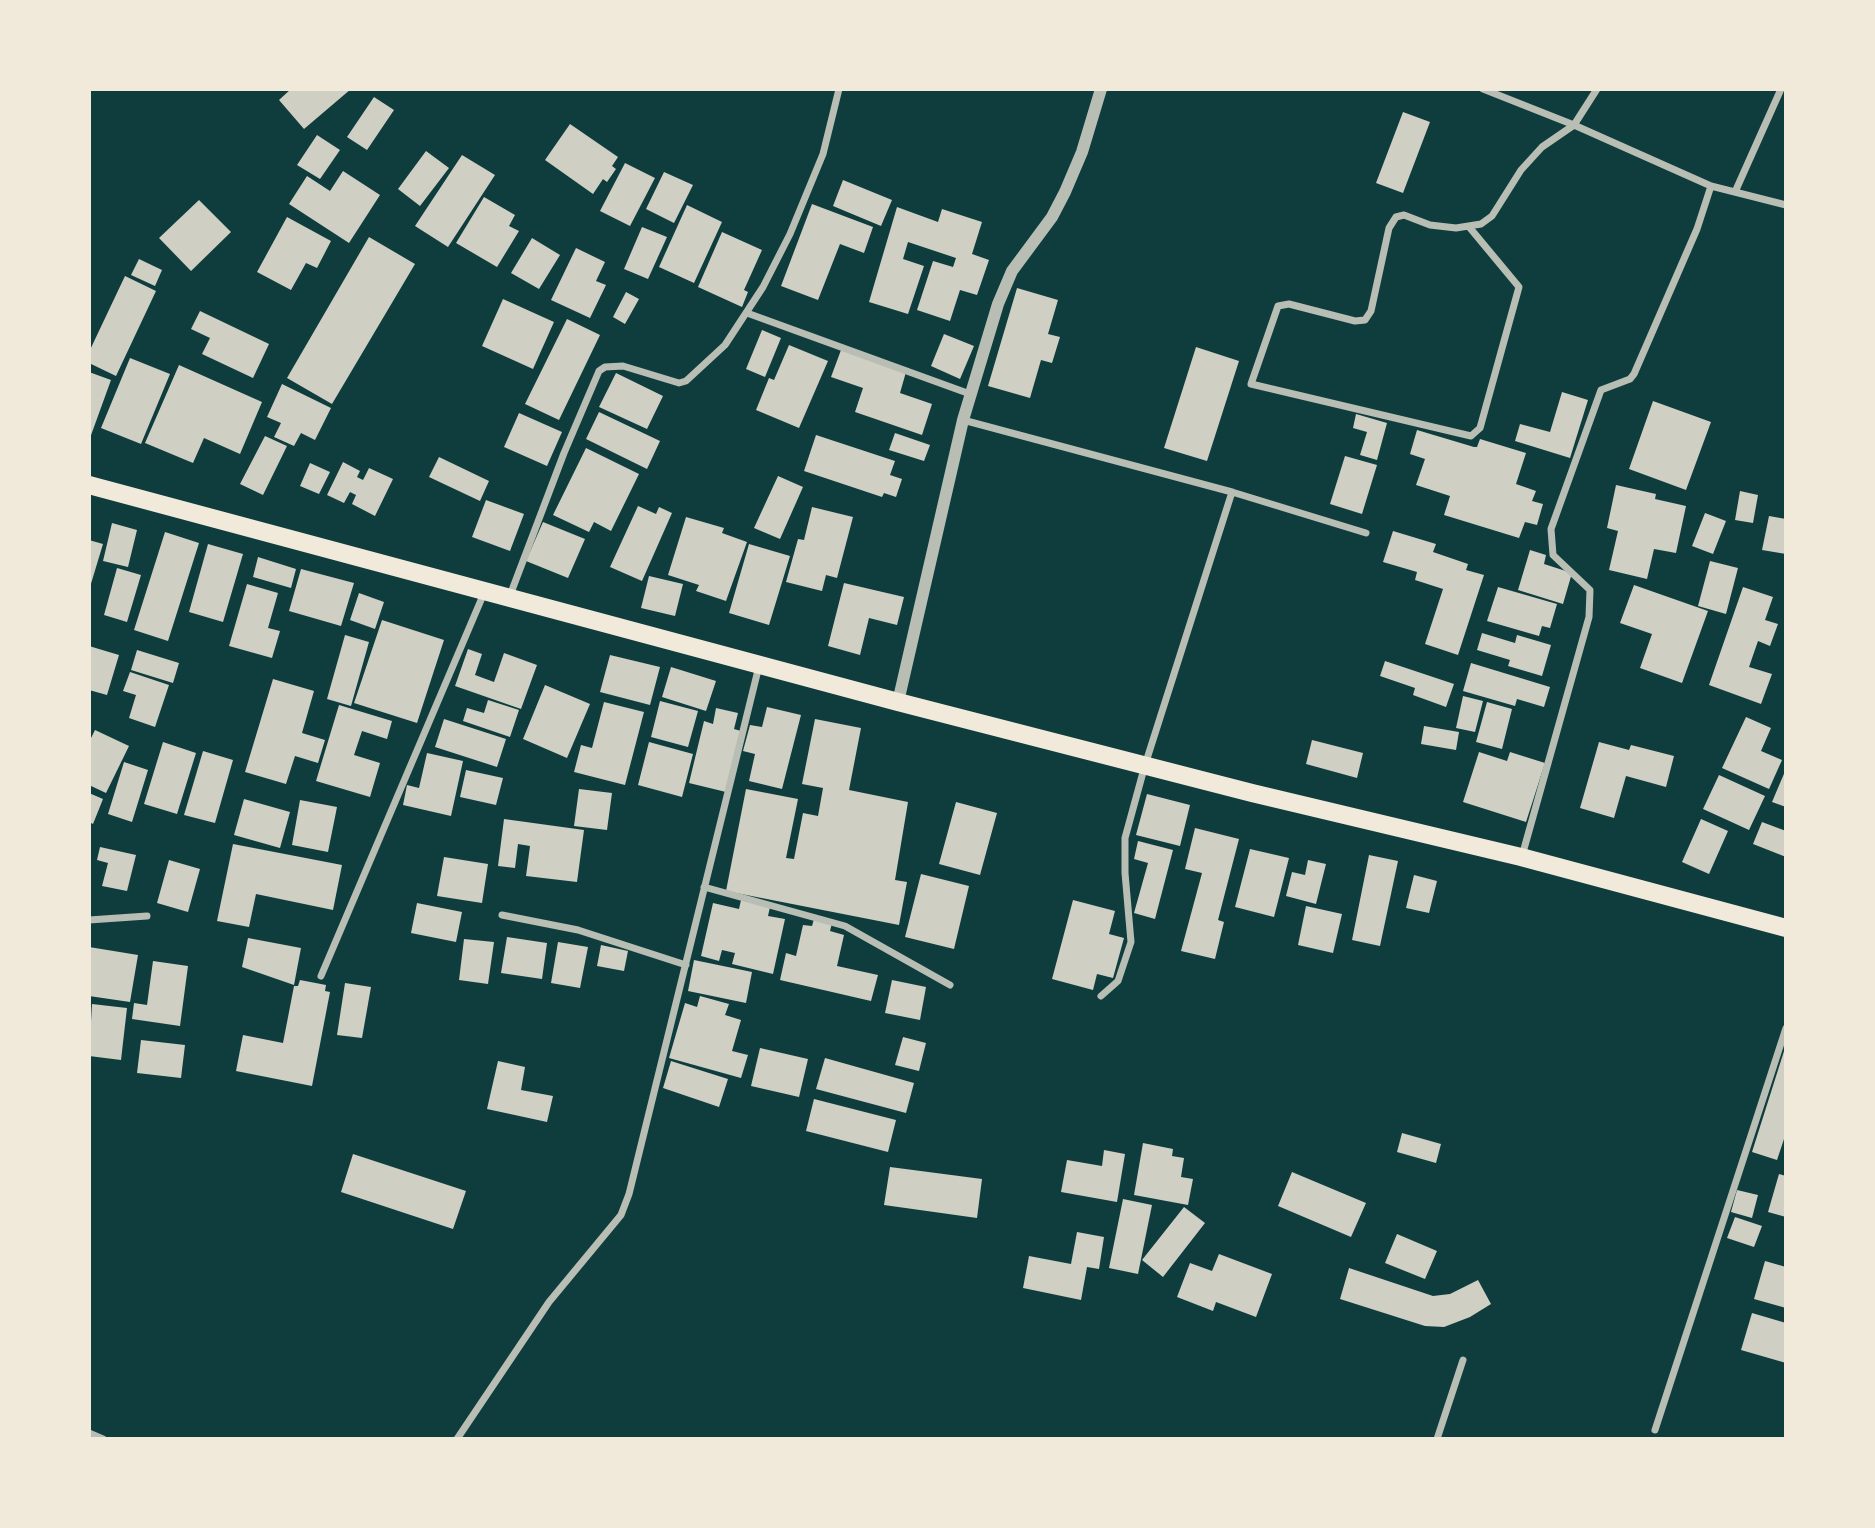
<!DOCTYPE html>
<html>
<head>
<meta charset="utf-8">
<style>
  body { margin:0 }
  #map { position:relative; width:1875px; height:1528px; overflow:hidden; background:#0f3d3e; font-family:Helvetica,sans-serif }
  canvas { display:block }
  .frame { position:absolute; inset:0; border:91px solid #f1e9da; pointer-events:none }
</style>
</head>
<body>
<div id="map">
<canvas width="1875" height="1528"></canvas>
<div class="frame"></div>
</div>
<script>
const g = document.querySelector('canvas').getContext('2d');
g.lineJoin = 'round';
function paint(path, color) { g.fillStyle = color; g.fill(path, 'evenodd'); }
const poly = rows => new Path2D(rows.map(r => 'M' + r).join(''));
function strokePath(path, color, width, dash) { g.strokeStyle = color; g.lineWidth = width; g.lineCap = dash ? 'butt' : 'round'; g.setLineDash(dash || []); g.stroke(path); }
const building = poly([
  [291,89,351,89,304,129,279,100],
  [374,97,394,110,367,150,347,137],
  [1403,112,1430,122,1403,193,1376,183],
  [570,124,618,157,612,166,616,169,607,182,603,179,593,194,545,160],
  [317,135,340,150,320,179,297,165],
  [426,151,449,168,420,206,398,189],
  [462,155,495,175,448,247,415,226],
  [625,163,655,178,630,226,600,211],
  [343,171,380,195,349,243,289,204,307,176,330,191],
  [664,172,693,185,674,223,646,209],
  [843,180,892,200,881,226,833,206],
  [484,197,515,215,509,226,519,231,497,267,456,243],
  [199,200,231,232,191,271,159,238],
  [812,204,873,227,864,253,840,244,818,300,781,286],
  [687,205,722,222,694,283,659,267],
  [897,207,938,222,942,209,982,222,972,254,989,260,977,295,960,290,950,321,917,310,933,261,953,267,956,258,908,242,903,259,924,266,908,314,869,302],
  [287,217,331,241,317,268,306,263,291,290,257,272],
  [642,227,667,237,648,279,624,269],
  [722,232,762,250,744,290,748,292,742,307,698,287],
  [369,237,415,264,332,404,287,378],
  [532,238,560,255,539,289,511,273],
  [576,248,605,262,596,281,606,285,590,318,551,300],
  [139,259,162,270,155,286,131,275],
  [125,276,156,291,116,376,89,363,89,352],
  [1017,288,1058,300,1048,334,1060,337,1052,363,1041,360,1030,398,988,386],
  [626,292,639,299,625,324,613,317],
  [503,299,554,322,533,369,482,346],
  [200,311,269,344,253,378,202,354,210,338,191,329],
  [567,319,600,335,559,420,525,404],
  [762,330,781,338,765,377,746,369],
  [944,334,974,346,960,379,931,366],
  [789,345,828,361,799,428,756,410,769,378,774,380],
  [1196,347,1239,361,1207,461,1164,448],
  [841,350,906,372,900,393,932,404,922,435,855,412,863,388,831,377],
  [130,358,170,374,141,444,101,428],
  [179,365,262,402,240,454,204,438,193,463,145,443],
  [89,372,111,380,90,438,89,438],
  [616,373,663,396,647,429,599,407],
  [282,384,331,408,315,440,301,433,294,446,274,437,281,423,267,417],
  [1562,392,1588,400,1570,458,1515,441,1520,424,1550,432],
  [1653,401,1711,422,1686,490,1629,469],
  [599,412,660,441,647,469,586,439],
  [519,413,562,432,547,466,504,447],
  [1356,414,1387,423,1377,460,1360,455,1367,432,1353,428],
  [1417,430,1474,447,1477,447,1480,439,1526,453,1516,484,1536,491,1532,501,1543,504,1537,525,1525,522,1519,538,1444,515,1450,496,1416,485,1425,459,1410,454],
  [895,433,930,445,924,461,889,450],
  [816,435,895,461,890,475,902,479,896,497,884,493,882,497,804,471],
  [265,436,287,446,263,495,240,484],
  [586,448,639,474,611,531,594,522,589,532,553,515],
  [1345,456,1377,465,1362,514,1330,504],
  [439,457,489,481,480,501,429,477],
  [343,462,360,471,357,477,363,480,369,468,393,479,375,516,352,504,356,495,350,492,344,503,327,495],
  [310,463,330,472,319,494,300,486],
  [778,476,803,487,780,539,754,528],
  [1616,485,1656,494,1655,499,1686,506,1676,553,1654,549,1647,579,1609,570,1618,531,1607,528],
  [1740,491,1758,495,1753,523,1735,520],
  [486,500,524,514,510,551,472,537],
  [638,506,656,514,659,507,672,513,642,581,610,567],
  [812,507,853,517,837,578,826,575,822,591,786,582,798,539,804,540],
  [1705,513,1726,521,1713,554,1692,546],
  [1769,516,1786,519,1786,554,1762,550],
  [686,517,724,528,722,533,747,542,726,601,696,591,699,585,668,575],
  [543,522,585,539,568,578,526,561],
  [112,523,137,530,128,567,103,561],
  [1393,531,1436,544,1433,552,1468,564,1466,570,1484,575,1458,655,1425,644,1443,589,1415,580,1417,572,1383,562],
  [165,532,199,543,168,641,134,630],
  [89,540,103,544,90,587,89,586],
  [208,544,243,554,223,622,189,612],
  [749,544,790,556,769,625,729,613],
  [1530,550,1546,555,1544,564,1572,573,1563,604,1518,590],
  [258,557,296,569,291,588,253,577],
  [1710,561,1738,568,1726,614,1698,606],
  [117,568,141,575,127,622,104,615],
  [301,569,354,583,341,626,289,611],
  [649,576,683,584,675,616,641,608],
  [844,583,904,597,897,625,869,618,860,655,828,646],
  [247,584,278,593,268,628,280,631,272,658,229,646],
  [1634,585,1708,611,1682,683,1640,668,1652,634,1620,623],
  [1498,587,1557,604,1550,628,1542,626,1539,636,1487,621],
  [1743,587,1773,597,1765,620,1778,624,1770,646,1758,641,1749,667,1772,674,1761,704,1709,685],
  [359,593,384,602,375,629,350,620],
  [382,620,444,640,417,723,354,703],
  [1482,633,1515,643,1517,635,1551,645,1542,676,1508,666,1510,660,1477,650],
  [345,635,369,642,351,706,327,699],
  [89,646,119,655,107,695,89,690],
  [468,649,482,654,475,675,494,682,504,653,537,665,521,709,455,686],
  [137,650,179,663,173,683,131,670],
  [610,655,660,667,650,705,600,692],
  [1385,661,1454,684,1446,707,1413,695,1415,688,1380,676],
  [1471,663,1550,687,1544,707,1517,699,1515,706,1463,691],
  [671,667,716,681,706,711,662,697],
  [130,672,169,685,155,727,129,718,136,695,123,691],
  [273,679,314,691,302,733,325,740,318,763,295,756,286,784,245,772],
  [545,685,590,704,567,758,523,739],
  [1463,696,1483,701,1475,732,1456,728],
  [488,700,519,710,510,737,463,721,467,708,484,713],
  [660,701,698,711,688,747,651,737],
  [604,702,644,712,625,785,574,772,581,745,592,748],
  [1487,702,1512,709,1502,749,1476,742],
  [339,705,392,721,387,739,362,731,354,755,380,763,370,797,316,781],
  [767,707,801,715,782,789,749,781,755,754,743,751,750,725,762,727],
  [716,708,738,713,734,729,741,731,726,792,689,783,704,721,713,724],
  [1746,717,1771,728,1761,751,1782,760,1769,789,1722,768],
  [444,719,506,739,497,767,435,747],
  [815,719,861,728,849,790,908,802,895,880,907,882,899,925,726,891,746,789,798,799,786,858,794,859,803,813,818,816,823,788,802,784],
  [1424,726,1459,732,1456,750,1421,744],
  [95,730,129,746,106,793,89,785,89,742],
  [1312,740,1363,753,1357,778,1306,764],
  [163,742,196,753,177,814,144,804],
  [649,742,693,754,682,797,638,785],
  [1599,742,1629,750,1631,745,1674,756,1666,787,1626,776,1614,818,1580,808],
  [203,751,233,760,215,823,184,815],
  [1479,752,1507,761,1510,752,1545,763,1526,822,1463,802],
  [427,753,463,761,451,816,403,805,407,785,419,788],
  [124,762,148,770,132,822,108,814],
  [1786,769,1786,807,1772,802],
  [466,770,503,778,496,805,460,797],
  [1719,775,1765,796,1749,830,1703,809],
  [579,789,612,793,607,830,574,826],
  [89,793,103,799,93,824,89,822],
  [1147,794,1190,805,1180,846,1136,835],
  [244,799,290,812,280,848,234,835],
  [300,800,337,807,328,852,292,845],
  [956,802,997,813,980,875,939,864],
  [504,819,584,830,577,882,526,876,530,846,518,844,515,868,498,866],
  [1701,819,1728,831,1709,874,1682,862],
  [1762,822,1786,831,1786,857,1753,844],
  [1195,828,1239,839,1218,920,1224,922,1215,959,1181,951,1202,873,1185,869],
  [1138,841,1173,850,1155,919,1134,913,1148,863,1134,859],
  [233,844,342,865,333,910,256,894,249,927,217,921],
  [100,847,136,855,127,891,102,886,108,863,97,860],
  [1250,849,1289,858,1274,917,1235,907],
  [1369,855,1398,861,1380,946,1352,940],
  [444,857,488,864,482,903,437,896],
  [169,860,200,869,188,912,157,903],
  [1308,860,1326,864,1316,904,1286,896,1292,872,1305,875],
  [921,874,969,886,954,949,905,937],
  [1414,875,1437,881,1429,913,1406,908],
  [741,900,770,907,768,916,785,919,773,974,732,964,735,953,722,950,719,961,701,956,713,903,739,909],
  [1073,900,1115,911,1109,934,1124,938,1113,978,1097,974,1093,990,1052,979],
  [417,903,462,912,456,942,411,933],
  [1306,906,1342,914,1333,953,1298,945],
  [814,919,832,923,830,931,844,935,837,966,878,975,871,1001,780,980,786,953,796,956,803,925,812,926],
  [507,937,547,943,542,979,501,973],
  [248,938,301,948,294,985,242,967],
  [464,939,494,942,488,984,459,980],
  [558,942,588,947,580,988,551,983],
  [601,945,628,951,624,971,597,966],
  [89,947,138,955,130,1002,89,996],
  [694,960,752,972,746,1003,688,991],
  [153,961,188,966,180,1026,132,1019,134,1003,147,1005],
  [300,980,326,985,325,991,330,992,312,1086,236,1071,243,1035,283,1043,294,986,298,986],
  [892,980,926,987,920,1020,885,1013],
  [345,983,371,987,362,1038,337,1035],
  [700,996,729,1004,725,1015,741,1020,732,1051,748,1055,741,1078,669,1058,685,1003,697,1007],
  [92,1004,127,1008,121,1060,89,1056],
  [903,1037,926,1043,919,1071,895,1065],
  [141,1040,185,1045,181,1078,137,1073],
  [760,1048,808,1059,799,1097,751,1086],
  [1785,1048,1786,1133,1777,1160,1752,1152],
  [825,1058,914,1083,906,1113,816,1089],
  [498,1061,525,1067,521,1090,553,1096,547,1122,487,1109],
  [671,1061,728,1079,719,1107,663,1088],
  [814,1099,896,1120,888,1152,806,1131],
  [1402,1133,1441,1144,1436,1163,1397,1152],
  [1143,1143,1173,1149,1172,1156,1184,1158,1181,1177,1193,1179,1188,1205,1134,1195],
  [1104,1150,1125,1154,1117,1202,1061,1192,1067,1160,1102,1166],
  [353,1154,466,1191,453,1229,341,1192],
  [890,1167,982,1179,977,1218,884,1205],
  [1292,1172,1366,1203,1351,1237,1278,1206],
  [1779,1174,1786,1176,1786,1217,1768,1212],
  [1737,1190,1758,1195,1752,1218,1731,1212],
  [1123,1199,1152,1205,1138,1274,1109,1268],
  [1184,1207,1205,1223,1163,1277,1142,1260],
  [1735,1217,1762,1226,1754,1247,1727,1238],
  [1077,1232,1104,1237,1099,1269,1087,1267,1081,1300,1023,1288,1029,1256,1071,1264],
  [1397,1234,1437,1251,1425,1279,1385,1263],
  [1219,1254,1272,1274,1256,1317,1216,1302,1213,1311,1177,1297,1190,1263,1212,1271],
  [1765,1261,1786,1267,1786,1308,1754,1299],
  [1349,1268,1433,1296,1450,1294,1478,1280,1491,1304,1470,1317,1444,1327,1425,1326,1340,1299],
  [1752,1313,1786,1323,1786,1363,1741,1350]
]);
const minor = poly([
  [1483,89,1574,125],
  [1711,186,1786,205],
  [1735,192,1781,89],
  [1470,228,1519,287,1480,428,1471,436,1251,384,1278,306,1289,304,1355,321,1365,320,1371,311,1389,228,1396,217,1404,215,1430,225,1456,228,1481,224,1492,216,1521,170,1542,147,1574,125],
  [747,313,970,394],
  [963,420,1232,492,1145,765,1125,838,1125,873,1131,942,1118,981,1101,996],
  [1232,492,1366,533],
  [509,598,564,453,599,371,605,367,623,366,679,383,686,381,725,345,763,287,790,234,823,154,839,89],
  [1522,856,1589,617,1590,590,1553,555,1551,529,1601,390,1630,379,1634,374,1697,229,1711,186,1574,125,1597,89],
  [704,887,845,926,950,985],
  [502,915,578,930,686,965],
  [89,920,147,916],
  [321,976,484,593],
  [1655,1430,1786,1028],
  [89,1433,103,1439],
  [457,1439,549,1302,621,1215,629,1194,759,666],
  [1437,1439,1463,1360]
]);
const tertiary = poly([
  [898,702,963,420,998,304,1012,271,1052,217,1065,192,1082,152,1101,89]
]);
const primary = poly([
  [89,485,898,702,1252,793,1521,857,1786,928]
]);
paint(building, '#cfcfc3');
strokePath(minor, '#b8beb3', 7);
strokePath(tertiary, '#b8beb3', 12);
strokePath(primary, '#f1e9da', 18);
</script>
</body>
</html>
